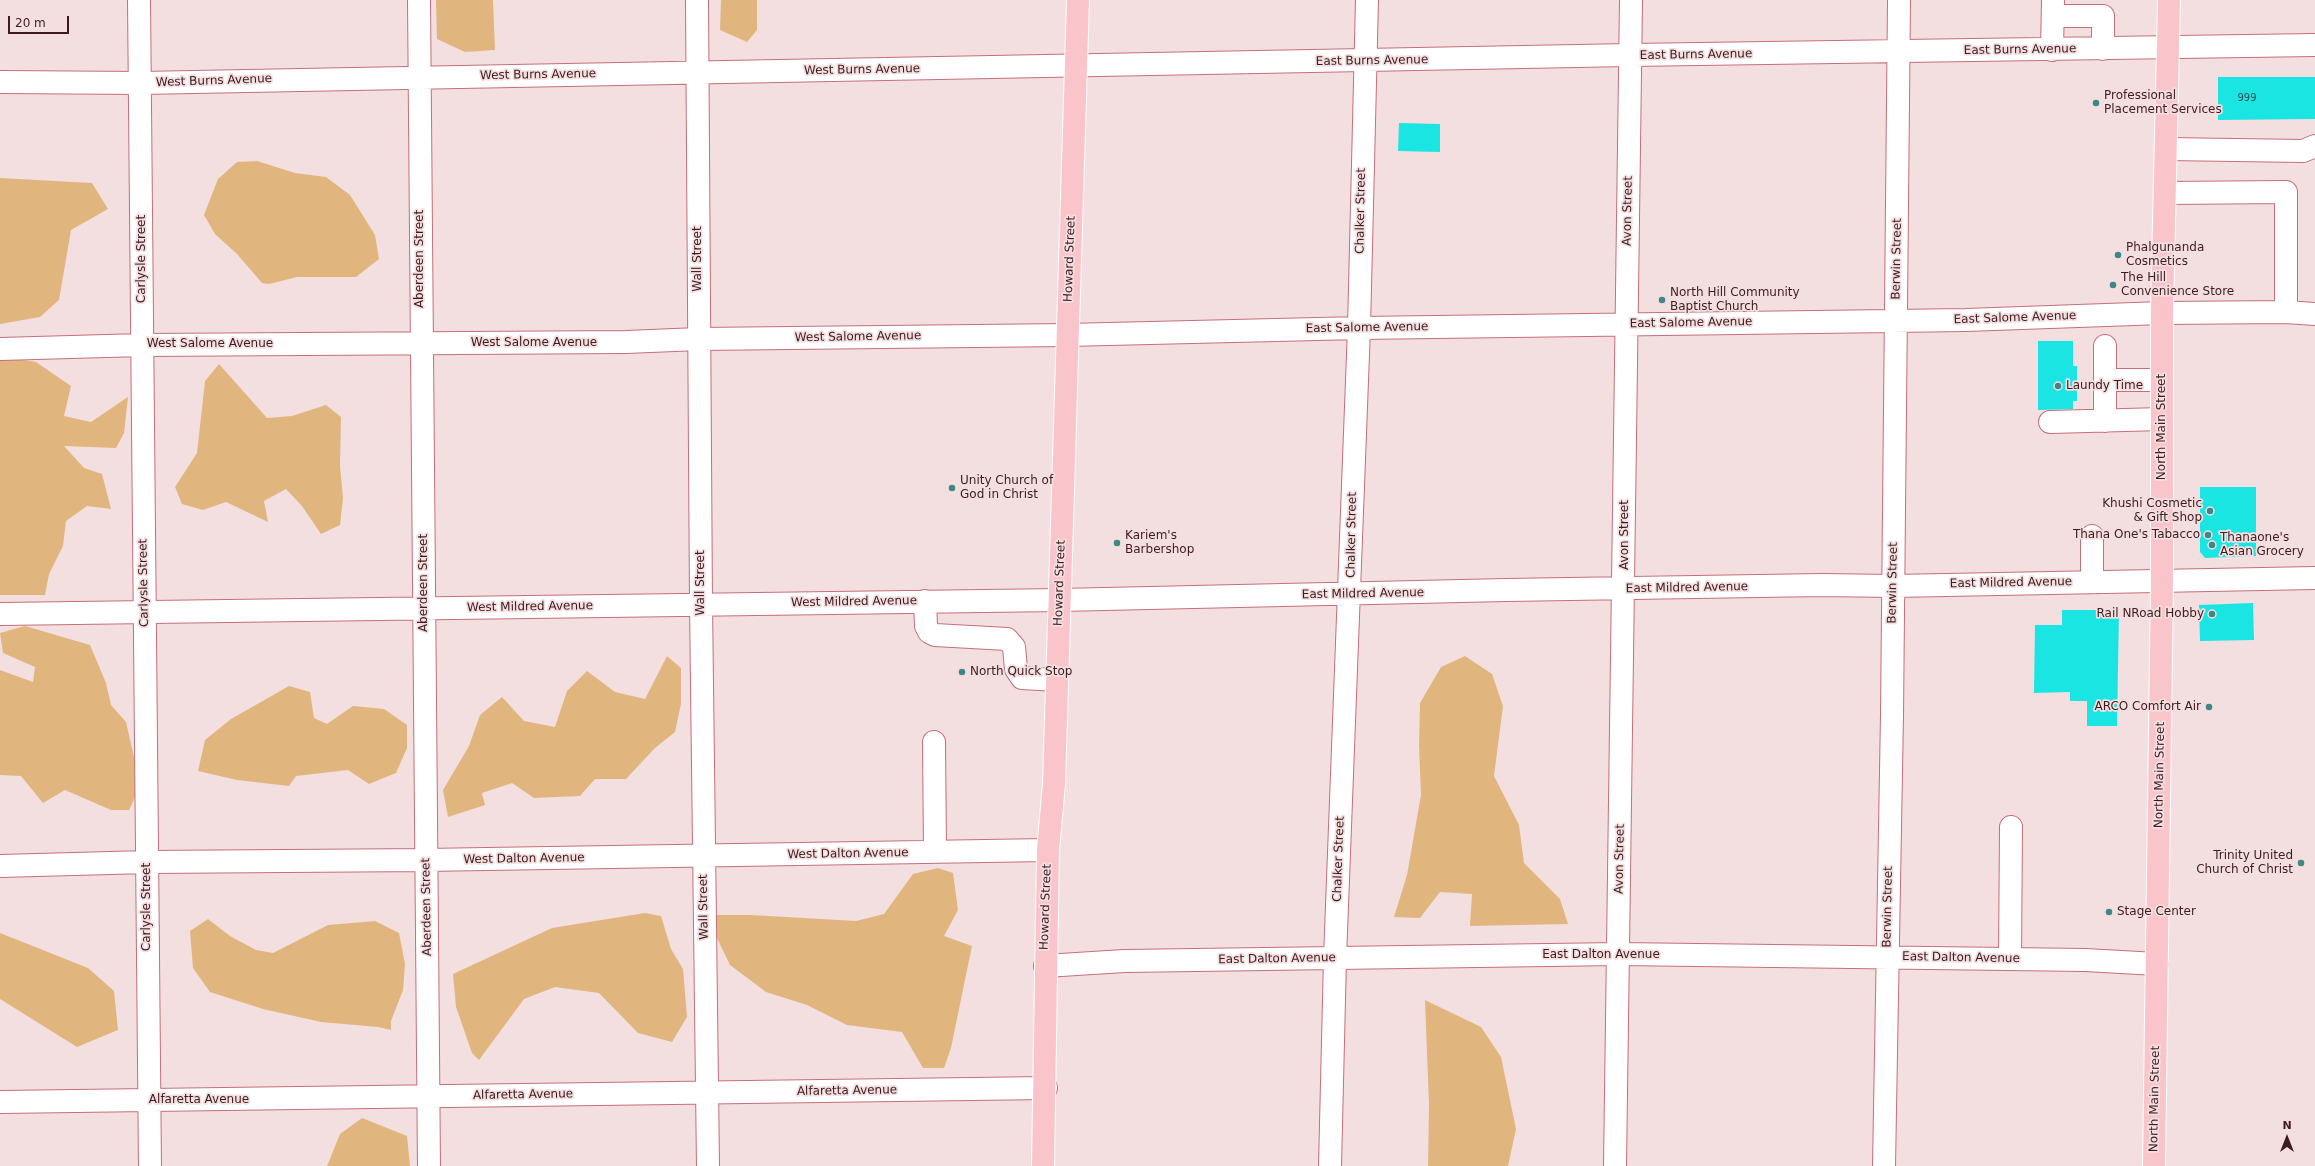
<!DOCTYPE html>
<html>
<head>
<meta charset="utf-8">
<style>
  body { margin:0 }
  #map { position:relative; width:2315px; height:1166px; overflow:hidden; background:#f3dfe0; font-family:"DejaVu Sans",sans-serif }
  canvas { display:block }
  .north { position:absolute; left:2267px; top:1118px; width:40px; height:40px; -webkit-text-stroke:3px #f3dfe0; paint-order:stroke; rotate:0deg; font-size:11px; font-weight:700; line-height:16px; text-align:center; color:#3e1b1f }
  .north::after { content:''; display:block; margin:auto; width:14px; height:18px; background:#3e1b1f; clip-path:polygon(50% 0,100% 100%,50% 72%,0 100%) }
  .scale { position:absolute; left:8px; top:16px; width:61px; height:18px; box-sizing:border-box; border:2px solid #3e1b1f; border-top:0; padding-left:5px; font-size:12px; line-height:14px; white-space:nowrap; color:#3e1b1f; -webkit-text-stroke:3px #f3dfe0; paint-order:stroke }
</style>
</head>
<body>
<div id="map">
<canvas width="2315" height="1166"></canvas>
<div class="north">N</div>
<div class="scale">20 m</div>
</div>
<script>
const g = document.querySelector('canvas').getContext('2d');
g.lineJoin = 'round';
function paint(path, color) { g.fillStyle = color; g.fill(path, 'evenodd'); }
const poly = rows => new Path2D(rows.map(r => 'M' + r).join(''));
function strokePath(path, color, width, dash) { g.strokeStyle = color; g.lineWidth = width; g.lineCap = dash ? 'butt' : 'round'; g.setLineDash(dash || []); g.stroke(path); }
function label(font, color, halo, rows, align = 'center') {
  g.font = font + ' "DejaVu Sans",sans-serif'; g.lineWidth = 3.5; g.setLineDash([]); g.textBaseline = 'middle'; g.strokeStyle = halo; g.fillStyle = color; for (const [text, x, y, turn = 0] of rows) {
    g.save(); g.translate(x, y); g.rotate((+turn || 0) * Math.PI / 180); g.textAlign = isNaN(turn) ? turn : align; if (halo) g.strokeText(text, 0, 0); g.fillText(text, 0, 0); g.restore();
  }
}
const green = poly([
  [436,0,493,0,495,50,465,52,437,39],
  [721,0,757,0,757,30,747,42,720,30],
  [257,161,295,173,326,177,350,195,375,235,379,259,356,277,297,277,269,284,262,283,237,254,215,234,204,215,218,179,237,162],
  [0,178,92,183,108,209,71,230,59,300,40,317,0,324],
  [0,356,36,362,71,386,64,416,91,422,128,397,124,433,116,448,64,446,84,468,102,474,111,509,87,506,66,521,63,546,49,574,45,595,0,595],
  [219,364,267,418,292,416,326,405,341,417,340,466,343,498,340,525,321,534,302,506,286,489,264,501,268,522,226,502,203,510,182,504,175,487,197,453,205,381],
  [25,626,90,645,106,683,111,705,126,722,136,766,138,791,129,810,111,810,65,790,43,803,21,776,0,775,0,670,33,682,35,667,3,653,0,633],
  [667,656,681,668,681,704,675,732,655,748,626,779,595,779,580,796,534,798,512,783,482,793,485,805,448,817,443,790,469,746,480,715,502,697,524,721,555,727,567,691,587,671,615,692,645,699],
  [1465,656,1492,674,1503,706,1494,776,1519,825,1524,863,1560,899,1568,924,1470,926,1472,894,1440,892,1420,918,1394,917,1407,875,1421,795,1419,745,1420,703,1441,667],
  [289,686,310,692,314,718,327,724,353,706,384,709,407,725,407,748,396,773,369,784,348,770,296,776,289,786,237,780,198,771,205,740,231,719],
  [938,868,953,873,958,910,944,936,972,946,951,1048,944,1068,923,1068,902,1032,847,1025,807,1005,766,992,730,965,717,938,714,915,751,915,856,921,884,914,913,874],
  [645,913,661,916,671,949,683,969,687,1017,672,1042,638,1033,599,993,555,987,524,999,479,1060,472,1053,456,1007,453,974,552,928],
  [208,919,230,936,256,950,273,953,328,925,375,921,399,933,405,964,403,990,391,1021,391,1030,378,1027,321,1022,263,1009,210,992,193,968,190,931],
  [0,933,88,968,114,991,118,1030,77,1047,0,999],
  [1425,1000,1481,1027,1501,1057,1516,1129,1508,1166,1428,1166,1429,1105],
  [362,1118,407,1136,410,1166,327,1166,340,1134]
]);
const building = poly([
  [2218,77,2315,77,2315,119,2218,120],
  [1399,123,1440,124,1440,152,1398,151],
  [2038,341,2073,341,2073,366,2077,366,2077,401,2073,401,2073,409,2038,410],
  [2200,487,2256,487,2256,556,2205,558,2200,552],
  [2253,603,2254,640,2200,641,2199,605],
  [2062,610,2119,610,2117,726,2087,726,2087,701,2070,701,2070,692,2034,693,2035,625,2062,625]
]);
const minor = poly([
  [139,0,150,1166],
  [419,0,429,1166],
  [697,0,701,604,708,1166],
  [2053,16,2103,16,2103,49],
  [2052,50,2053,0],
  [0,82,141,83,1630,55,2315,45],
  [2167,149,2303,151,2315,146],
  [2166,193,2286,192,2286,312],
  [2105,346,2105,421],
  [0,349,142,345,626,342,699,339,1067,335,1359,328,1966,320,2162,313,2286,312,2315,314],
  [2105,380,2162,380],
  [2050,422,2162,419],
  [2092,536,2092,582],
  [925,601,926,626,929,632,935,635,1007,639,1014,647,1016,669,1022,678,1057,680],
  [0,614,1060,600,1506,590,1822,585,1893,586,2315,578],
  [934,742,935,852],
  [0,866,147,862,425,860,1048,850],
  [2010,959,2011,827],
  [1045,966,1124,961,1619,954,2085,960,2157,964],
  [0,1102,1046,1088],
  [1330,1166,1335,958,1359,328,1367,0],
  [1615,1166,1631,0],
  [1884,1166,1892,715,1899,0]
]);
const major = poly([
  [1043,1166,1048,850,1054,784,1078,0],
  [2154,1166,2162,582,2162,313,2169,0]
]);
const markers = [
  [2096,103,4,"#3f8785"],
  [2118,255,4,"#3f8785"],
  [2113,285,4,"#3f8785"],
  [1662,300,4,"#3f8785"],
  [2058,386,4,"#3f8785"],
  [952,488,4,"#3f8785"],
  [2210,511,4,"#3f8785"],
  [2208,535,4,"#3f8785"],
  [1117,543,4,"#3f8785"],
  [2212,545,4,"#3f8785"],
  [2212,614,4,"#3f8785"],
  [962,672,4,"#3f8785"],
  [2209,707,4,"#3f8785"],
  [2301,863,4,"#3f8785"],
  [2109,912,4,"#3f8785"]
];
const numberNames = [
  ["999",2247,98]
];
const streetNames = [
  ["East Burns Avenue",2020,50,-1],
  ["East Burns Avenue",1696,55,-1],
  ["East Burns Avenue",1372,61,-1],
  ["West Burns Avenue",862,70,-1],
  ["West Burns Avenue",538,75,-1],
  ["West Burns Avenue",214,81,-2],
  ["Chalker Street",1361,211,-89],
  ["Avon Street",1628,211,-89],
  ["Carlysle Street",142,259,-90],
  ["Aberdeen Street",420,259,-90],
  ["Wall Street",698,259,-90],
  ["Howard Street",1070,259,-88],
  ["Berwin Street",1897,259,-89],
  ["East Salome Avenue",2015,318,-2],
  ["East Salome Avenue",1691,323,-1],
  ["East Salome Avenue",1367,328,-1],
  ["West Salome Avenue",858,337,-1],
  ["West Salome Avenue",534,343],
  ["West Salome Avenue",210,344],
  ["North Main Street",2162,427,-90],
  ["Chalker Street",1352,535,-89],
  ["Avon Street",1625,535,-90],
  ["Carlysle Street",144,583,-91],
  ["Aberdeen Street",424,583,-90],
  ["Wall Street",701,583,-90],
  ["Howard Street",1060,583,-88],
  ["Berwin Street",1893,583,-89],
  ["East Mildred Avenue",2011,583,-1],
  ["East Mildred Avenue",1687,588,-1],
  ["East Mildred Avenue",1363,594,-1],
  ["West Mildred Avenue",854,602,-1],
  ["West Mildred Avenue",530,607,-1],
  ["North Main Street",2160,775,-89],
  ["West Dalton Avenue",848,854,-1],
  ["West Dalton Avenue",524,859,-1],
  ["Chalker Street",1339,859,-88],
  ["Avon Street",1620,859,-89],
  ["Carlysle Street",147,907,-90],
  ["Aberdeen Street",427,907,-91],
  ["Wall Street",704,907,-91],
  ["Howard Street",1046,907,-88],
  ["Berwin Street",1888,907,-89],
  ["East Dalton Avenue",1601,955],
  ["East Dalton Avenue",1961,958,1],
  ["East Dalton Avenue",1277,959,-1],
  ["Alfaretta Avenue",847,1091,-1],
  ["Alfaretta Avenue",523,1095,-1],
  ["North Main Street",2155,1099,-89],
  ["Alfaretta Avenue",199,1100]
];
const poiNames = [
  ["Professional",2104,96],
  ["Placement Services",2104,110],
  ["Phalgunanda",2126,248],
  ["Cosmetics",2126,262],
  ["The Hill",2121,278],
  ["Convenience Store",2121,292],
  ["North Hill Community",1670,293],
  ["Baptist Church",1670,307],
  ["Laundy Time",2066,386],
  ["Unity Church of",960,481],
  ["God in Christ",960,495],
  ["Khushi Cosmetic",2202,504,"right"],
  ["& Gift Shop",2202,518,"right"],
  ["Thana One's Tabacco",2200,535,"right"],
  ["Kariem's",1125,536],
  ["Barbershop",1125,550],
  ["Thanaone's",2220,538],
  ["Asian Grocery",2220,552],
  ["Rail NRoad Hobby",2204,614,"right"],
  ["North Quick Stop",970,672],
  ["ARCO Comfort Air",2201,707,"right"],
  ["Trinity United",2293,856,"right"],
  ["Church of Christ",2293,870,"right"],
  ["Stage Center",2117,912]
];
paint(green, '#e1b67e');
paint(building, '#1ae5e3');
strokePath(minor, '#c56f79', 24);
strokePath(major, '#fff', 24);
strokePath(minor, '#fff', 22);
strokePath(major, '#f9c5ca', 22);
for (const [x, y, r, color] of markers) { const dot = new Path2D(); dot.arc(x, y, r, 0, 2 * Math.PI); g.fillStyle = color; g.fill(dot); strokePath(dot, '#f3dfe0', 1.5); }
label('10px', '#354e50', null, numberNames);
label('12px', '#3e1b1f', '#f3dfe0', streetNames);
label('12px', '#3e1b1f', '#f3dfe0', poiNames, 'left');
</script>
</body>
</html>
